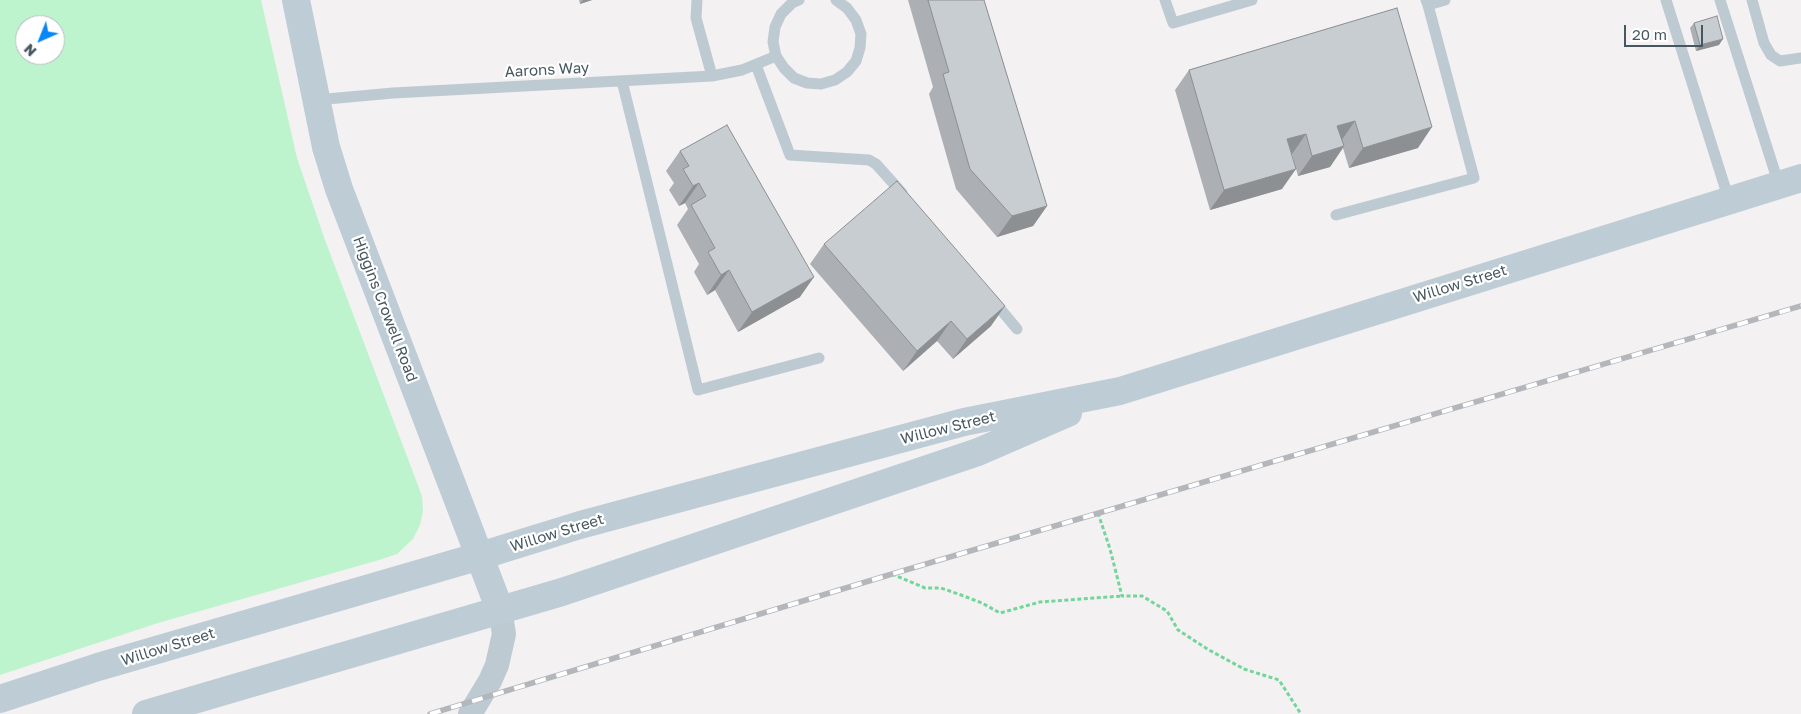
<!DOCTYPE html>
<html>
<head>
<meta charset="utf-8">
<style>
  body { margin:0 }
  #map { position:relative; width:1801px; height:714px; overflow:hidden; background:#f4f1f2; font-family:"Golos Text",sans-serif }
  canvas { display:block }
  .north { position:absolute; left:15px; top:15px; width:50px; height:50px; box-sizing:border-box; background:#fff; border:1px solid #b5bcc0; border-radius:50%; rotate:224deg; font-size:14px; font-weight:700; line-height:20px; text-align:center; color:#475761 }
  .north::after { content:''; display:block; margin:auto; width:18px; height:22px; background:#0888f7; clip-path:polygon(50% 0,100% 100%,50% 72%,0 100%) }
  .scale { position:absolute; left:1624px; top:25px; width:79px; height:22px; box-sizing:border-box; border:2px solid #475761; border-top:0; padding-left:6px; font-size:15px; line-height:18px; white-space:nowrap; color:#475761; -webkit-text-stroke:4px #fff; paint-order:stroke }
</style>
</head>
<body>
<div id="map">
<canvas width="1801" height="714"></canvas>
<div class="north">N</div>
<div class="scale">20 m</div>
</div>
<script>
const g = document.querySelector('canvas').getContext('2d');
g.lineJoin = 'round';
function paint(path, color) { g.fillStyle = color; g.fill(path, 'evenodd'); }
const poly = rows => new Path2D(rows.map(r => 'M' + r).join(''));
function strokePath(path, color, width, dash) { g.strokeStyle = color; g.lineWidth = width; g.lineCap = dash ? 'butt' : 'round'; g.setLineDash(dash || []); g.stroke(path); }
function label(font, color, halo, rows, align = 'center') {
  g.font = font + ' "Golos Text",sans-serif'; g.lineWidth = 4.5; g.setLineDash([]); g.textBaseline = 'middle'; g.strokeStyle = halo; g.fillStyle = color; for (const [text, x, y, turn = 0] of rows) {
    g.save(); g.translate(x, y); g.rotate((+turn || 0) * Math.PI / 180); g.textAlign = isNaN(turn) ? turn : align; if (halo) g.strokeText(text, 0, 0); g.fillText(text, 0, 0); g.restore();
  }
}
const green = poly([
  [0,0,261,0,297,158,325,240,422,496,423,511,420,525,413,539,397,554,379,560,158,623,0,675],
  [25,25,55,25,55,55,25,55]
]);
const path = poly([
  [1098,513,1110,549,1122,596,1142,596,1167,611,1178,630,1209,650,1244,669,1279,680,1301,714],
  [892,574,925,588,941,588,961,595,982,603,1000,613,1040,602,1122,596]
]);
const service = poly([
  [697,0,696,18,712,76],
  [799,0,792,3,781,14,775,27,773,42,776,56,784,68,794,78,807,83,821,84,835,80,847,72,856,61,860,48,861,34,856,20,847,8,836,0],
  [1165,0,1173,23,1252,0],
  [1426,0,1428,5,1445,0],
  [1666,0,1729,200],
  [1720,0,1779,185],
  [1752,0,1764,43,1771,55,1780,61,1801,58],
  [756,65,790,155,869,160,876,164,902,193],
  [622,81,698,390,819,358],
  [316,100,393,93,712,76,742,70,776,56],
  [1336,215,1474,178,1428,5],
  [992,299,1017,329]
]);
const minor = poly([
  [470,714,490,681,497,665,504,634,500,610]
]);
const secondary = poly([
  [296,0,326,147,339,189,500,610],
  [0,699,98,667,480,556,580,525,964,422,1120,391,1801,178],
  [146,714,562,592,978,452,1068,413]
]);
const rail = poly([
  [430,714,892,574,1801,306]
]);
const wall = poly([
  [579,0,592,0,580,4],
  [908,0,984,0,1047,206,1033,226,997,237,956,189,929,94,933,87],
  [1397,8,1418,148,1349,168,1343,148,1330,167,1298,176,1292,154,1282,189,1210,210,1175,90,1189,70],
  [1694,23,1719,45,1696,51,1690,28],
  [680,151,800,297,738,332,715,290,707,295,694,272,699,264,677,225,688,209,685,203,679,206,669,190,674,183,666,171],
  [824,244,991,326,953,359,937,341,903,371,810,264]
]);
const shadedWall = poly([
  [583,0,592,0,580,4],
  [1723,39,1719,45,1696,51,1700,45],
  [1355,121,1341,141,1337,126],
  [1432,127,1418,148,1349,168,1363,148],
  [1306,134,1292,154,1287,139],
  [1344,146,1330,167,1298,176,1312,156],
  [1296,169,1282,189,1210,210,1224,190],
  [699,183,685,203,679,206,693,186],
  [1047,206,1033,226,997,237,1012,216],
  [729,270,715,290,707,295,721,275],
  [814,277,800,297,738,332,752,312],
  [1005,306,991,326,953,359,967,339],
  [951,321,937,341,903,371,917,351]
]);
const building = poly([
  [928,0,984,0,1047,206,1012,216,970,169,943,74,949,72,928,0],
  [1397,8,1432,127,1363,148,1355,121,1337,126,1344,146,1312,156,1306,134,1287,139,1296,169,1224,190,1189,70,1397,8],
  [1717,16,1723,39,1700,45,1694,23,1717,16],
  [727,125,814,277,752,312,729,270,721,275,708,252,715,248,691,205,706,196,699,183,693,186,683,169,689,166,680,151,727,125],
  [897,181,1005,306,967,339,951,321,917,351,824,244,897,181]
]);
const streetNames = [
  ["Aarons Way",547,70,-3],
  ["Willow Street",1460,284,-17],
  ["Higgins Crowell Road",385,309,69],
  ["Willow Street",948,428,-14],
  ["Willow Street",557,533,-17],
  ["Willow Street",168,647,-17]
];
paint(green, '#bdf4cd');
strokePath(path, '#72d69b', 3, [4, 2.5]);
strokePath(service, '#becad2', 11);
strokePath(minor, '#becad2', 24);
strokePath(secondary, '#beccd6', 28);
strokePath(rail, '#b3b7bc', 5.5);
strokePath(rail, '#fff', 4, [11]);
paint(wall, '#acb0b5');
paint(shadedWall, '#8c9093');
paint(building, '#c8cdd2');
strokePath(building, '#8c9093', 1);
label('15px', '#475761', '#fff', streetNames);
</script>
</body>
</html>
